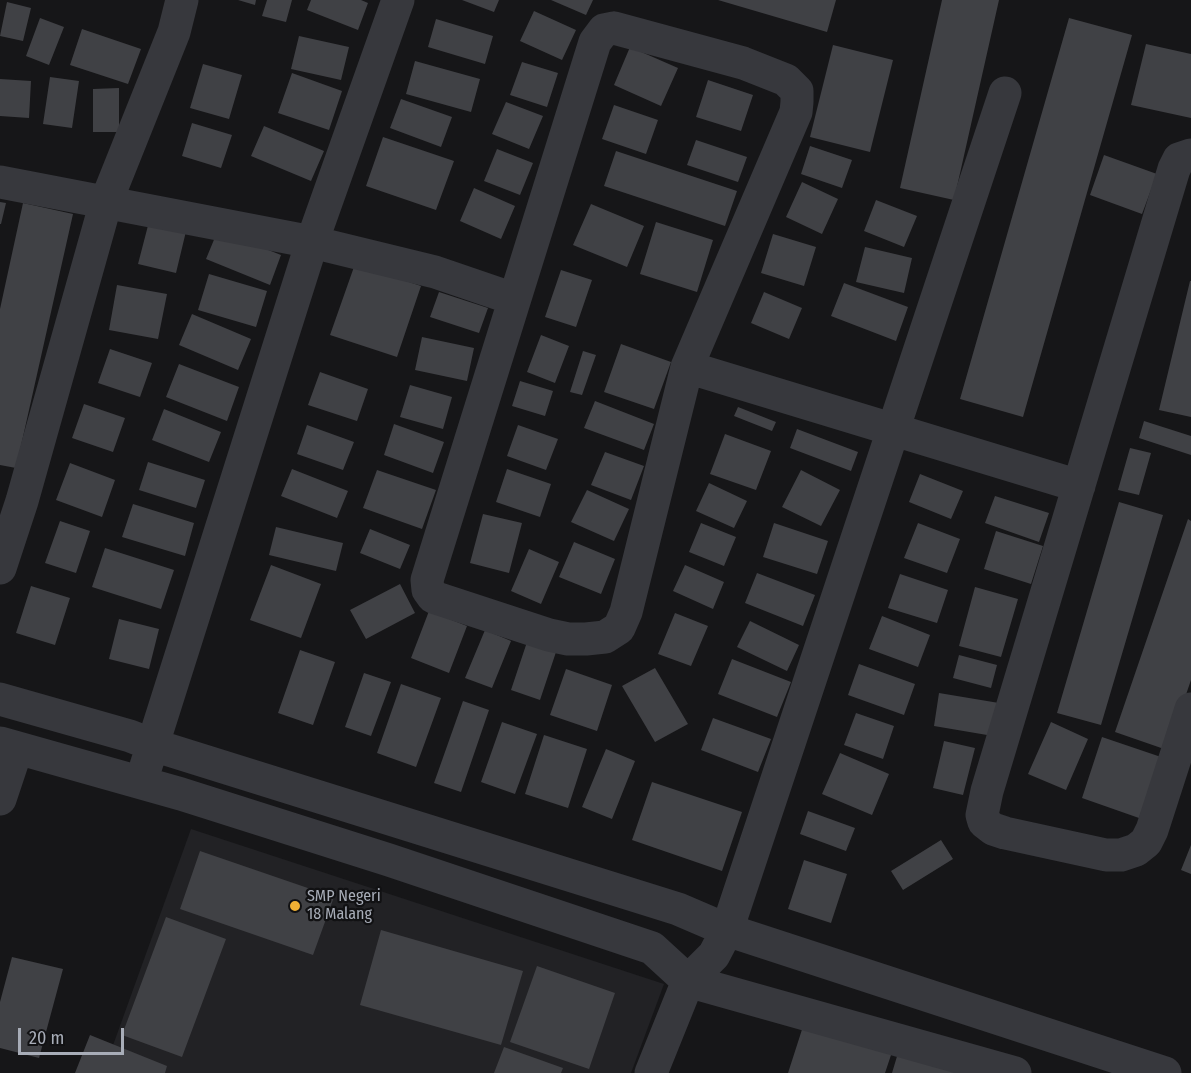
<!DOCTYPE html>
<html>
<head>
<meta charset="utf-8">
<style>
  body { margin:0 }
  #map { position:relative; width:1191px; height:1073px; overflow:hidden; background:#161618; font-family:"Fira Sans Condensed",sans-serif }
  canvas { display:block }
  .scale { position:absolute; left:18px; top:1028px; width:106px; height:27px; box-sizing:border-box; border:3px solid #a8adb8; border-top:0; padding-left:8px; font-size:18px; line-height:21px; white-space:nowrap; color:#a8adb8; -webkit-text-stroke:4px #111113; paint-order:stroke }
</style>
</head>
<body>
<div id="map">
<canvas width="1191" height="1073"></canvas>
<div class="scale">20 m</div>
</div>
<script>
const g = document.querySelector('canvas').getContext('2d');
g.lineJoin = 'round';
function paint(path, color) { g.fillStyle = color; g.fill(path, 'evenodd'); }
const poly = rows => new Path2D(rows.map(r => 'M' + r).join(''));
function strokePath(path, color, width, dash) { g.strokeStyle = color; g.lineWidth = width; g.lineCap = dash ? 'butt' : 'round'; g.setLineDash(dash || []); g.stroke(path); }
function label(font, color, halo, rows, align = 'center') {
  g.font = font + ' "Fira Sans Condensed",sans-serif'; g.lineWidth = 4.5; g.setLineDash([]); g.textBaseline = 'middle'; g.strokeStyle = halo; g.fillStyle = color; for (const [text, x, y, turn = 0] of rows) {
    g.save(); g.translate(x, y); g.rotate((+turn || 0) * Math.PI / 180); g.textAlign = isNaN(turn) ? turn : align; if (halo) g.strokeText(text, 0, 0); g.fillText(text, 0, 0); g.restore();
  }
}
const built = poly([
  [191,829,664,984,631,1073,103,1073]
]);
const building = poly([
  [238,0,256,0,255,5],
  [267,0,292,0,286,22,262,16],
  [311,0,361,0,368,3,358,30,307,10],
  [462,0,499,0,494,12],
  [551,0,593,0,586,15],
  [718,0,836,0,827,32],
  [942,0,999,0,954,200,900,188],
  [7,2,31,8,23,41,0,36],
  [534,11,576,30,562,60,520,41],
  [40,18,64,27,49,65,26,56],
  [1069,18,1132,35,1023,417,960,399],
  [436,19,493,36,485,64,428,47],
  [82,29,141,49,128,84,70,65],
  [299,36,349,47,341,80,291,69],
  [1146,44,1191,54,1191,118,1131,105],
  [833,45,893,60,870,152,810,137],
  [630,47,678,68,661,106,614,85],
  [415,61,480,79,471,112,406,94],
  [522,62,558,73,547,107,510,95],
  [203,64,242,75,229,119,190,108],
  [292,73,342,91,329,130,278,113],
  [50,77,79,81,72,128,43,124],
  [0,79,31,81,29,118,0,116],
  [708,80,753,95,741,131,696,117],
  [119,88,119,132,93,132,93,89],
  [401,99,452,117,441,147,390,128],
  [506,102,543,116,529,149,492,134],
  [614,105,658,120,646,154,602,139],
  [192,123,232,135,221,168,182,156],
  [264,126,324,151,311,181,251,156],
  [383,137,454,161,436,210,366,186],
  [696,140,747,157,738,182,687,165],
  [810,146,852,160,842,188,801,174],
  [497,149,533,163,520,195,484,181],
  [616,151,737,191,725,226,604,186],
  [1104,155,1157,174,1142,214,1090,195],
  [802,182,838,199,822,234,786,217],
  [474,188,515,206,501,239,460,221],
  [876,200,917,216,904,247,864,231],
  [0,202,6,203,1,224,0,224],
  [23,203,73,214,16,468,0,465,0,309],
  [591,204,644,226,627,267,573,245],
  [151,214,188,223,176,273,138,264],
  [656,222,713,240,697,292,640,274],
  [218,230,281,255,270,285,206,259],
  [773,234,816,247,804,286,761,273],
  [865,247,912,258,904,293,856,282],
  [355,264,421,286,397,357,330,335],
  [561,270,592,280,576,327,545,317],
  [209,274,267,291,256,327,198,310],
  [1190,281,1191,281,1191,417,1159,410],
  [844,283,908,307,896,341,831,316],
  [117,285,167,294,158,339,109,330],
  [439,292,488,308,479,333,430,317],
  [764,292,802,308,789,339,751,323],
  [192,314,251,339,238,370,179,345],
  [541,335,569,346,555,383,527,372],
  [422,337,474,348,467,381,415,370],
  [621,344,671,362,654,409,604,392],
  [110,349,152,363,140,397,98,383],
  [583,351,596,355,582,395,570,392],
  [179,364,239,387,227,421,166,397],
  [320,372,368,389,357,421,308,405],
  [520,381,553,391,545,416,512,406],
  [410,385,452,397,443,429,400,417],
  [595,401,654,424,644,450,584,428],
  [84,404,125,418,113,452,72,438],
  [738,407,776,422,772,431,734,416],
  [164,409,221,432,209,462,152,440],
  [1144,421,1191,436,1191,455,1139,438],
  [394,424,444,442,433,473,384,455],
  [307,425,354,442,343,470,297,454],
  [518,425,558,439,546,470,507,456],
  [797,429,858,452,851,471,790,448],
  [725,434,771,451,756,490,710,474],
  [1130,448,1151,453,1139,495,1118,490],
  [605,452,644,466,631,500,591,485],
  [148,462,205,480,196,508,139,490],
  [70,463,115,480,102,517,56,500],
  [292,469,348,491,337,518,281,496],
  [507,469,551,484,540,517,496,502],
  [377,470,436,490,422,529,363,508],
  [801,470,840,490,821,526,782,507],
  [920,474,963,491,951,519,909,502],
  [709,483,747,501,734,528,696,511],
  [587,490,629,509,614,541,571,522],
  [995,496,1049,513,1039,542,985,523],
  [1119,502,1163,515,1101,725,1057,713],
  [133,504,194,523,185,556,122,537],
  [483,514,522,523,509,573,470,563],
  [1188,519,1191,521,1191,680,1167,750,1115,732],
  [60,521,90,531,76,573,45,563],
  [701,523,736,537,724,566,689,552],
  [774,523,828,541,817,574,763,557],
  [918,523,960,539,947,573,904,558],
  [276,527,343,543,336,571,269,555],
  [370,529,410,545,400,569,360,553],
  [996,531,1043,546,1031,584,984,569],
  [574,542,615,559,601,594,559,577],
  [105,548,174,570,161,609,92,587],
  [529,549,559,562,541,604,511,591],
  [271,565,321,584,301,638,250,620],
  [685,565,724,582,713,609,673,591],
  [757,573,815,595,803,626,745,603],
  [900,574,948,590,937,623,888,608],
  [400,584,415,613,366,639,350,610],
  [31,586,70,598,55,645,16,633],
  [975,587,1018,599,1001,657,959,646],
  [429,611,467,626,449,673,411,658],
  [675,613,708,626,691,666,658,654],
  [882,616,930,635,918,667,869,649],
  [119,619,159,629,149,669,109,659],
  [750,621,799,645,787,671,737,647],
  [485,630,511,641,492,688,465,678],
  [528,639,557,649,540,700,511,690],
  [300,650,335,662,313,725,278,713],
  [959,655,997,665,991,688,953,678],
  [732,659,791,682,777,717,718,694],
  [859,664,915,684,904,715,848,695],
  [655,668,688,724,655,742,622,686],
  [566,669,612,685,597,731,550,715],
  [364,673,391,682,371,736,345,727],
  [401,684,441,698,416,767,377,753],
  [939,693,999,703,993,736,934,726],
  [463,701,489,710,461,792,434,783],
  [856,713,894,726,883,759,844,745],
  [713,718,771,739,758,772,701,750],
  [502,722,537,734,515,794,481,782],
  [1051,722,1088,739,1066,790,1028,774],
  [544,735,587,749,568,808,525,794],
  [1102,737,1161,757,1139,818,1082,798],
  [944,741,975,748,963,795,933,788],
  [606,749,635,761,612,819,582,807],
  [840,753,889,774,872,815,822,794],
  [652,782,742,812,722,871,632,840],
  [808,811,855,828,846,851,800,834],
  [941,840,953,859,903,890,891,871],
  [1191,845,1191,874,1181,870],
  [200,851,334,897,313,955,180,909],
  [804,860,847,874,831,923,788,909],
  [166,917,226,939,182,1057,122,1035],
  [381,930,523,971,501,1045,360,1005],
  [12,957,63,969,39,1058,0,1048,0,1002],
  [537,966,615,993,589,1069,510,1042],
  [807,1014,895,1043,885,1073,788,1073],
  [90,1035,167,1066,165,1073,75,1073],
  [504,1047,563,1068,561,1073,494,1073],
  [898,1053,976,1073,892,1073]
]);
const minor = poly([
  [614,28,743,63,786,80,797,91,797,102,796,112,687,367,626,612,619,628,605,637,586,639,568,639,549,635,433,597,428,590,427,580,595,42,604,30,614,28],
  [1191,155,1179,159,1174,169,987,791,982,815,984,822,993,829,1005,833,1106,855,1121,855,1136,850,1146,842,1152,830,1191,709],
  [0,182,312,242,435,272,514,299],
  [687,367,1079,486],
  [0,568,22,501,106,202,174,32,182,0],
  [0,699,130,736,153,745,678,909,727,930,1165,1073],
  [0,743,181,794,389,860,652,948,688,981,1015,1073],
  [146,766,312,242,398,0],
  [0,799,17,748],
  [651,1073,688,981,714,955,727,930,1005,93]
]);
const markers = [
  [295,906,6,"#f2b134"]
];
const poiNames = [
  ["SMP Negeri",307,897],
  ["18 Malang",307,915]
];
paint(built, '#222225');
paint(building, '#404145');
strokePath(minor, '#37383d', 33);
for (const [x, y, r, color] of markers) { const dot = new Path2D(); dot.arc(x, y, r, 0, 2 * Math.PI); g.fillStyle = color; g.fill(dot); strokePath(dot, '#111113', 2); }
label('16px', '#a8adb8', '#111113', poiNames, 'left');
</script>
</body>
</html>
